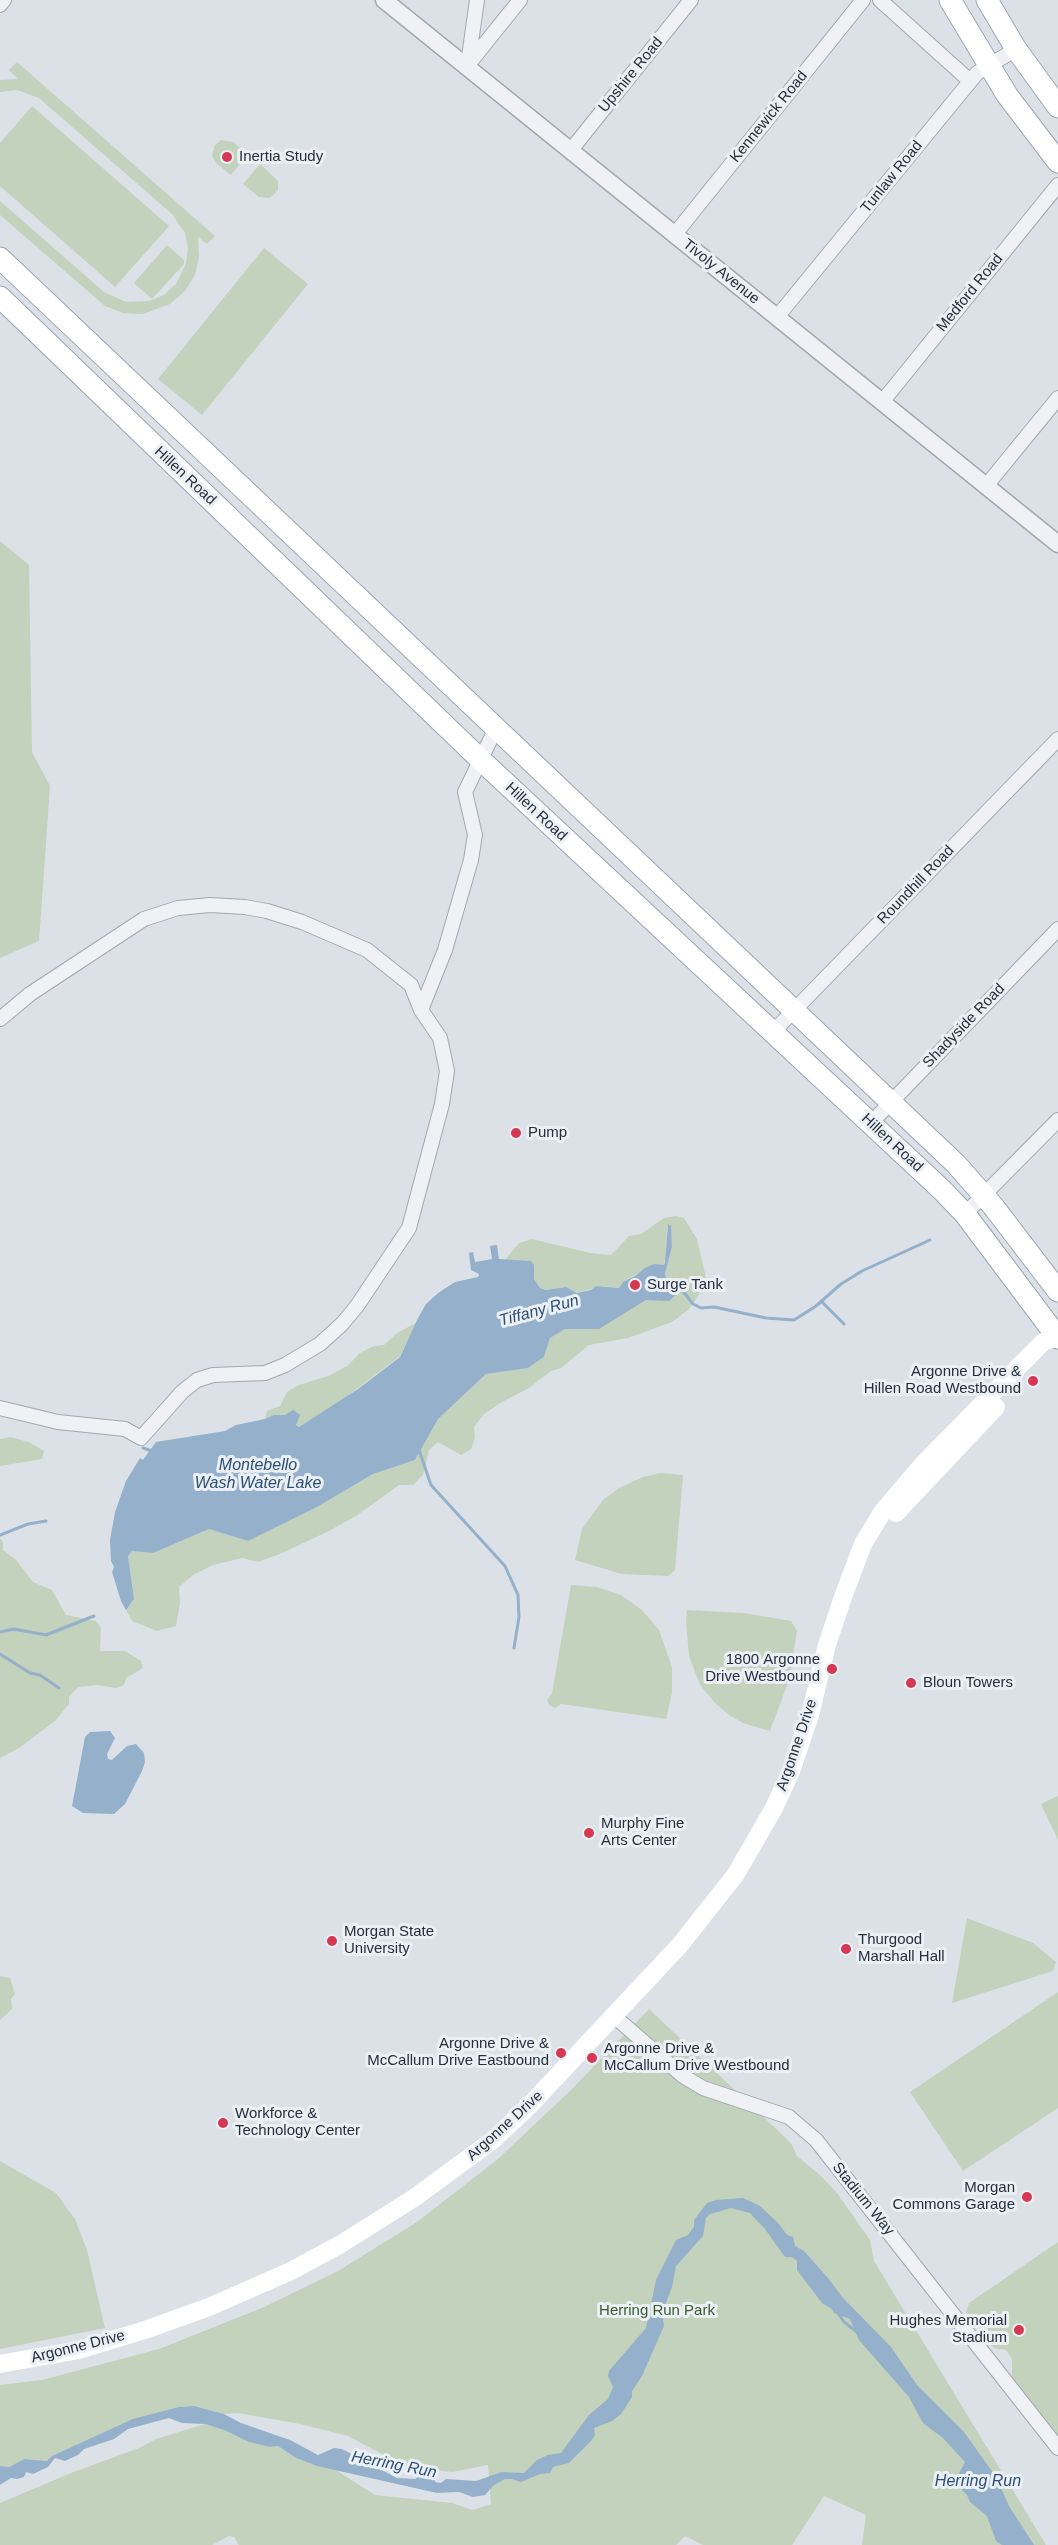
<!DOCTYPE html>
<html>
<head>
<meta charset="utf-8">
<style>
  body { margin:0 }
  canvas { display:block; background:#dce1e7 }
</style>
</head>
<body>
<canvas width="1058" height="2545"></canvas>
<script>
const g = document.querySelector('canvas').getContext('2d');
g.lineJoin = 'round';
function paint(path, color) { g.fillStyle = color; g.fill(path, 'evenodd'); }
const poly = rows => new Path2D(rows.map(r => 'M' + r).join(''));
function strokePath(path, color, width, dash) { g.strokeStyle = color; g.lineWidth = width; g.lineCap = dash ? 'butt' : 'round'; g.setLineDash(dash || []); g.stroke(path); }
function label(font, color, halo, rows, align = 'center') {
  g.font = font + ' Helvetica,sans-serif'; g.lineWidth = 6; g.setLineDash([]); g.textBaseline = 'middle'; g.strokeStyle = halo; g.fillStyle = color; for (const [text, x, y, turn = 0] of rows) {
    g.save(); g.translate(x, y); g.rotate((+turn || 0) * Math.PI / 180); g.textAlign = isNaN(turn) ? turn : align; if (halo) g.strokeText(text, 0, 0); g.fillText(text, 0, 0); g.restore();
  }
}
const green = poly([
  [17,62,215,236,207,244,198,237,199,257,195,275,185,291,170,304,143,314,123,313,105,306,0,215,0,201,104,292,126,302,149,301,164,295,176,284,186,264,188,248,185,233,172,214,39,98,17,90,0,92,0,80,18,79,9,70],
  [32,106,169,226,115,287,0,186,0,143],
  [221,140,233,142,248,154,231,175,216,163,212,156,215,145],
  [260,164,278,181,278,190,270,198,259,197,243,184],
  [167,245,184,260,184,264,152,299,134,283],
  [264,248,308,284,202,415,158,379],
  [0,541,29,565,32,752,50,786,39,941,0,958],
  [676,1216,684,1218,697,1239,706,1278,697,1298,688,1310,672,1322,628,1338,589,1345,561,1368,551,1371,529,1388,502,1402,484,1414,474,1427,475,1438,471,1449,461,1455,438,1442,429,1450,423,1475,413,1485,399,1485,356,1516,329,1531,280,1554,258,1562,242,1558,213,1565,193,1575,179,1587,180,1603,176,1626,157,1631,132,1621,126,1610,134,1599,128,1556,132,1551,153,1553,209,1529,248,1541,317,1507,373,1474,415,1460,438,1419,486,1374,528,1368,544,1357,550,1338,565,1329,599,1328,646,1300,669,1300,674,1296,673,1292,669,1290,665,1273,672,1247,672,1238,667,1226,666,1258,663,1266,654,1264,623,1282,619,1288,602,1286,577,1293,566,1287,546,1290,540,1288,534,1279,534,1265,531,1261,505,1260,519,1243,532,1239,590,1253,611,1255,629,1236,641,1234,664,1218],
  [416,1323,400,1356,342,1400,299,1427,285,1415,274,1415,265,1419,267,1411,280,1406,287,1392,299,1385,328,1376,347,1366,360,1353,374,1346,384,1345,397,1333],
  [10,1437,29,1442,44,1451,42,1459,0,1466,0,1439],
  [660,1473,683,1475,675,1570,668,1576,622,1574,575,1560,582,1529,603,1500,619,1488,643,1477],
  [0,1538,3,1542,3,1550,16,1560,33,1582,52,1590,66,1615,96,1621,101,1628,100,1651,125,1651,141,1661,143,1668,126,1678,124,1685,116,1688,98,1685,78,1687,69,1697,69,1704,56,1720,19,1748,0,1758],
  [571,1585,597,1587,621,1595,642,1610,659,1630,672,1667,672,1693,666,1719,561,1704,555,1708,549,1705,547,1700,552,1693],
  [687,1610,743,1613,791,1621,797,1631,789,1680,770,1731,743,1723,729,1715,715,1703,700,1685,689,1656,686,1621],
  [1058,1796,1058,1840,1041,1804],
  [967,1918,1033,1943,1056,1962,1053,1971,952,2003],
  [0,1976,10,1978,15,1994,11,1999,12,2009,0,2020],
  [1058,1992,1058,2108,963,2171,910,2092],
  [649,2009,791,2143,797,2156,820,2175,837,2193,870,2240,874,2261,1046,2545,862,2545,866,2515,824,2496,792,2545,703,2545,685,2536,676,2545,239,2545,234,2537,229,2536,212,2545,0,2545,0,2503,71,2473,139,2448,156,2439,205,2424,224,2430,249,2442,270,2447,278,2446,296,2458,317,2466,331,2467,375,2495,452,2503,473,2510,491,2504,488,2465,453,2472,423,2469,403,2465,348,2436,300,2424,238,2413,224,2414,194,2406,179,2407,47,2461,24,2459,9,2467,0,2466,0,2385,42,2380,159,2349,264,2307,338,2271,417,2222,498,2159,571,2090],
  [0,2161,56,2193,75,2219,87,2250,105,2328,0,2349],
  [1058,2242,1058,2435,1012,2377,1012,2359,1006,2350,994,2348,966,2313,969,2303]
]);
const water = poly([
  [668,1224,671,1226,672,1247,665,1273,668,1287,673,1292,681,1283,685,1287,669,1301,646,1300,599,1329,565,1329,550,1338,544,1357,528,1368,486,1374,438,1419,415,1460,373,1474,317,1507,248,1541,209,1529,153,1553,132,1551,128,1556,134,1599,126,1610,121,1601,112,1572,114,1567,111,1561,110,1540,115,1512,126,1481,140,1458,143,1460,156,1442,225,1431,236,1425,265,1419,274,1415,285,1415,293,1410,300,1415,296,1425,299,1427,358,1389,400,1357,418,1318,426,1304,438,1293,455,1282,478,1277,479,1274,471,1270,469,1253,473,1252,475,1262,492,1259,490,1246,497,1245,499,1259,531,1261,534,1265,534,1279,540,1288,546,1290,566,1287,577,1293,591,1290,596,1286,619,1288,623,1282,635,1276,645,1268,654,1264,663,1265,665,1263],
  [110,1731,115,1738,107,1754,108,1759,112,1760,127,1746,136,1744,144,1753,145,1762,142,1771,125,1804,114,1814,83,1813,72,1806,85,1737,90,1732],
  [743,2198,760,2206,778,2223,787,2235,793,2237,795,2246,804,2251,828,2278,843,2298,891,2347,917,2385,964,2432,996,2477,1009,2506,1034,2545,1002,2545,996,2541,987,2516,970,2502,967,2495,960,2488,958,2475,965,2462,943,2438,923,2423,909,2397,859,2340,850,2319,834,2313,832,2309,822,2303,797,2270,797,2261,792,2257,785,2257,765,2229,750,2213,731,2208,710,2214,706,2218,703,2236,676,2266,672,2287,662,2313,664,2326,642,2376,632,2391,632,2397,621,2414,612,2421,594,2428,595,2435,591,2441,569,2463,553,2467,550,2473,540,2474,521,2482,512,2479,505,2479,494,2485,485,2495,473,2497,459,2492,437,2493,317,2466,296,2458,278,2446,270,2447,249,2442,224,2430,205,2424,182,2423,169,2418,128,2429,114,2439,84,2449,78,2455,65,2461,55,2458,48,2467,33,2474,26,2472,24,2477,17,2479,11,2478,0,2485,0,2466,9,2467,24,2459,47,2461,52,2456,133,2419,179,2407,194,2406,224,2414,241,2423,290,2440,318,2455,334,2448,342,2449,397,2478,415,2479,425,2472,435,2476,435,2482,441,2483,446,2479,476,2481,502,2472,524,2473,537,2460,548,2455,561,2453,589,2415,608,2399,613,2387,608,2376,609,2371,646,2328,656,2280,676,2240,688,2235,694,2227,694,2220,707,2203,716,2200]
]);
const stream = poly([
  [682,1290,693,1304,701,1308,714,1307,766,1318,794,1320,816,1306,841,1284,862,1271,930,1240],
  [821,1301,844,1324],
  [143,1448,152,1451],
  [419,1450,431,1485,505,1566,518,1595,519,1617,514,1648],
  [0,1535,28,1524,46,1521],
  [0,1632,14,1629,46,1635,94,1616],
  [0,1654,30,1673,40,1675,59,1688],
  [838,2313,844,2322,857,2332]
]);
const minor = poly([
  [880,0,970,81],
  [0,5,4,0],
  [468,64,477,0],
  [467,66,520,0],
  [571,150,691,0],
  [675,234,863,0],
  [777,317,977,73,1016,49],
  [882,402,1058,185],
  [986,486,1058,398],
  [421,1010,445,950,471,860,475,835,465,792,495,730],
  [0,1019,30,994,144,919,178,908,210,905,245,907,267,911,302,922,367,950,411,985,421,1010,440,1038,447,1071,442,1104,409,1228,357,1306,342,1324,320,1344,285,1365,265,1373,213,1375,197,1380,182,1392,141,1438,125,1429,58,1422,0,1408],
  [773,1032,1058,739],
  [870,1124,1058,929],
  [965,1214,1058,1120],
  [615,2017,683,2076,703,2088,789,2117,816,2140,1058,2448]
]);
const tertiary = poly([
  [384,0,1058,544]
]);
const secondary = poly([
  [896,1513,996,1407],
  [0,2364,79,2350,145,2330,209,2307,291,2271,341,2244,414,2198,493,2140,529,2106,680,1945,736,1874,774,1808,791,1771,810,1715,827,1645,843,1597,863,1544,883,1511,923,1464,1043,1342,1057,1337]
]);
const primary = poly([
  [950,0,1007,95,1058,162],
  [987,0,1016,49,1058,107],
  [0,258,956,1164,993,1206,1058,1291],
  [0,297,482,761,942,1190,965,1214,1058,1338]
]);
const markers = [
  [227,157,6,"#d63753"],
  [516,1133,6,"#d63753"],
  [635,1285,6,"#d63753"],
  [1033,1381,6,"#d63753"],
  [832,1669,6,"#d63753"],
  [911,1683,6,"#d63753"],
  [589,1833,6,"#d63753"],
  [332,1941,6,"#d63753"],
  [846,1949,6,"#d63753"],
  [561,2053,6,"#d63753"],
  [592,2058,6,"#d63753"],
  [223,2123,6,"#d63753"],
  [1027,2197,6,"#d63753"],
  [1019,2330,6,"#d63753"]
];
const streetNames = [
  ["Upshire Road",631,75,-51],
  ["Kennewick Road",769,117,-51],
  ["Tunlaw Road",892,177,-51],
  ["Tivoly Avenue",721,272,39],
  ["Medford Road",970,293,-51],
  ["Hillen Road",185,476,43],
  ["Hillen Road",536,812,43],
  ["Roundhill Road",916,885,-46],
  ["Shadyside Road",964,1026,-46],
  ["Hillen Road",892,1143,43],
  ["Argonne Drive",797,1745,-71],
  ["Argonne Drive",505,2126,-42],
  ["Stadium Way",863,2199,51],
  ["Argonne Drive",78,2347,-14]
];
const poiNames = [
  ["Inertia Study",239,157],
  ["Pump",528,1133],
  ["Surge Tank",647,1285],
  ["Argonne Drive &",1021,1372,"right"],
  ["Hillen Road Westbound",1021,1389,"right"],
  ["1800 Argonne",820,1660,"right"],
  ["Drive Westbound",820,1677,"right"],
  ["Bloun Towers",923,1683],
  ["Murphy Fine",601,1824],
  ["Arts Center",601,1841],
  ["Morgan State",344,1932],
  ["University",344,1949],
  ["Thurgood",858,1940],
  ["Marshall Hall",858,1957],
  ["Argonne Drive &",549,2044,"right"],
  ["McCallum Drive Eastbound",549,2061,"right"],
  ["Argonne Drive &",604,2049],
  ["McCallum Drive Westbound",604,2066],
  ["Workforce &",235,2114],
  ["Technology Center",235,2131],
  ["Morgan",1015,2188,"right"],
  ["Commons Garage",1015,2205,"right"],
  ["Hughes Memorial",1007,2321,"right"],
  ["Stadium",1007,2338,"right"]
];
const parkNames = [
  ["Herring Run Park",657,2311]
];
const waterNames = [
  ["Tiffany Run",539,1311,-15],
  ["Montebello",258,1466],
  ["Wash Water Lake",258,1484],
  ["Herring Run",394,2465,11],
  ["Herring Run",978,2482]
];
paint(green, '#c2d2bc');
paint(water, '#94b0ca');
strokePath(stream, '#94b0ca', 3);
strokePath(minor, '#a1a8b1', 16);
strokePath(tertiary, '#a1a8b1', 19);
strokePath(primary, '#9aa5b4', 23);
strokePath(minor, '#eff1f5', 14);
strokePath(tertiary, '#eff1f5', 16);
strokePath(secondary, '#fff', 18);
strokePath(primary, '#fff', 21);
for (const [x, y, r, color] of markers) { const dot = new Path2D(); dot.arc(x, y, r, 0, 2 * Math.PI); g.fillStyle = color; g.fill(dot); strokePath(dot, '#ebf0f5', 2); }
label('15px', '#252f3e', '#ebf0f5', streetNames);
label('15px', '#252f3e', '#ebf0f5', poiNames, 'left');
label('15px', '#3a5b31', '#ebf0f5', parkNames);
label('italic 16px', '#2d4f75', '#ebf0f5', waterNames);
</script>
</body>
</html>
